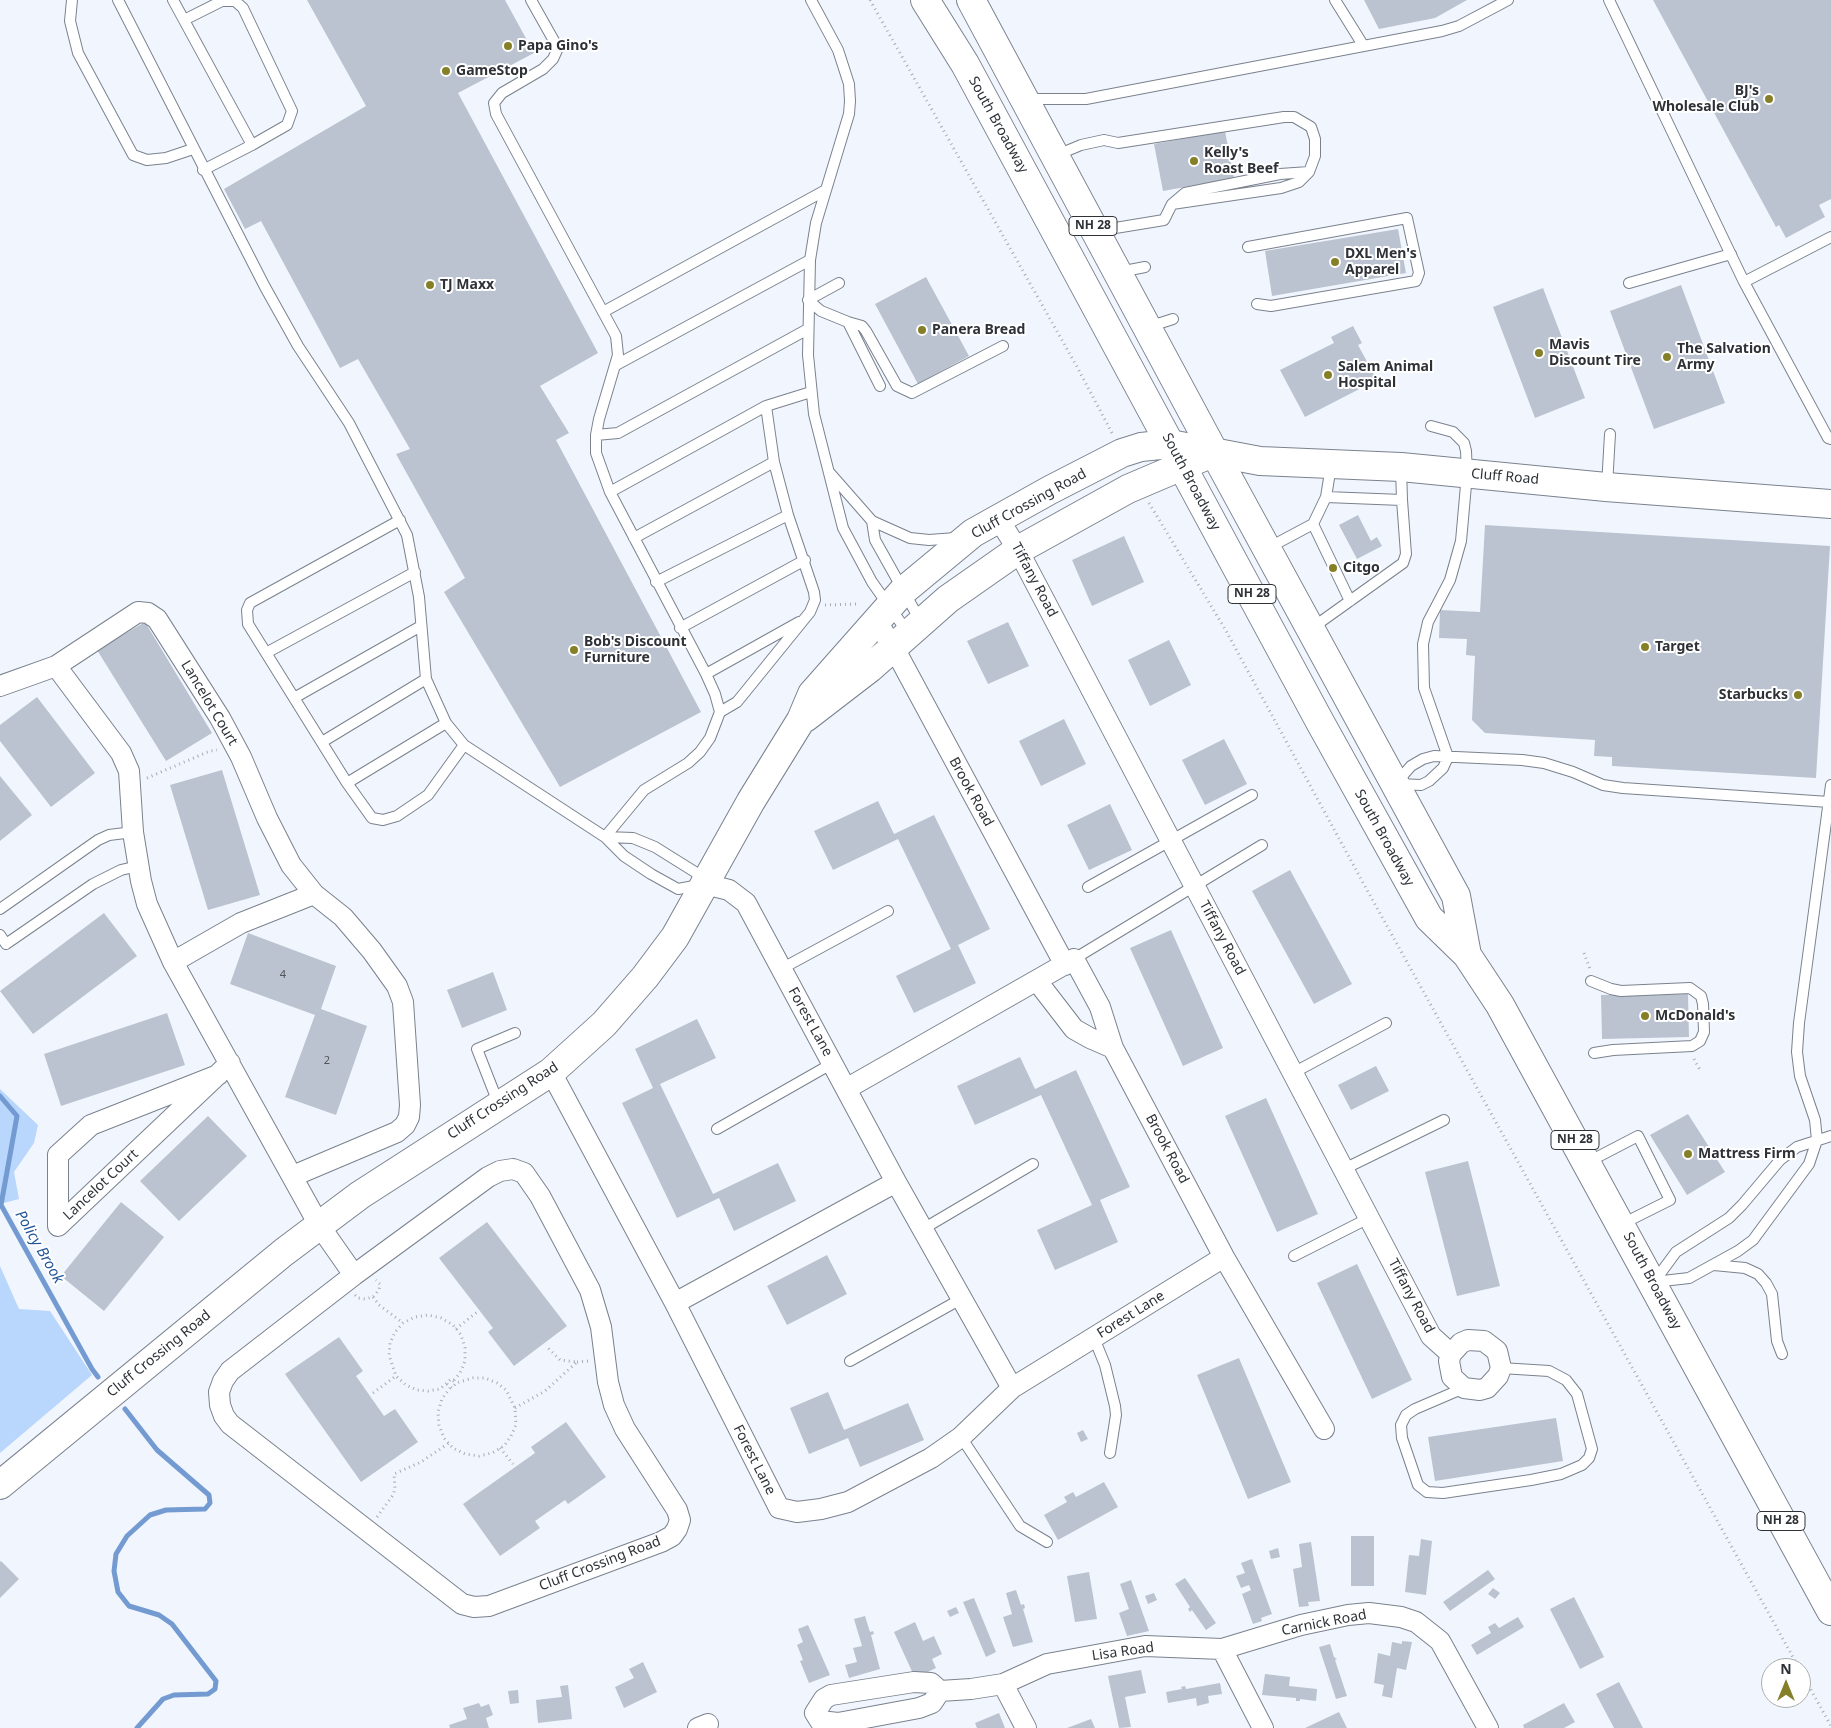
<!DOCTYPE html>
<html>
<head>
<meta charset="utf-8">
<style>
  body { margin:0 }
  #map { position:relative; width:1831px; height:1728px; overflow:hidden; background:#f1f6fe; font-family:"Noto Sans",sans-serif }
  canvas { display:block }
  .north { position:absolute; left:1761px; top:1658px; width:50px; height:50px; box-sizing:border-box; background:#fff; border:1px solid #abadaf; border-radius:50%; rotate:0deg; font-size:14px; font-weight:700; line-height:20px; text-align:center; color:#2e3237 }
  .north::after { content:''; display:block; margin:auto; width:18px; height:22px; background:#858028; clip-path:polygon(50% 0,100% 100%,50% 72%,0 100%) }
</style>
</head>
<body>
<div id="map">
<canvas width="1831" height="1728"></canvas>
<div class="north">N</div>
</div>
<script>
const g = document.querySelector('canvas').getContext('2d');
g.lineJoin = 'round';
function paint(path, color) { g.fillStyle = color; g.fill(path, 'evenodd'); }
const poly = rows => new Path2D(rows.map(r => 'M' + r).join(''));
function strokePath(path, color, width, dash) { g.strokeStyle = color; g.lineWidth = width; g.lineCap = dash ? 'butt' : 'round'; g.setLineDash(dash || []); g.stroke(path); }
function label(font, color, halo, rows, align = 'center') {
  g.font = font + ' "Noto Sans",sans-serif'; g.lineWidth = 4; g.setLineDash([]); g.textBaseline = 'middle'; g.strokeStyle = halo; g.fillStyle = color; for (const [text, x, y, turn = 0] of rows) {
    g.save(); g.translate(x, y); g.rotate((+turn || 0) * Math.PI / 180); g.textAlign = isNaN(turn) ? turn : align; if (halo) g.strokeText(text, 0, 0); g.fillText(text, 0, 0); g.restore();
  }
}
const green = poly([
  [0,1089,38,1125,34,1143,14,1172,19,1199,0,1204],
  [0,1266,19,1309,50,1311,92,1375,0,1453]
]);
const stream = poly([
  [0,1096,17,1116,1,1205,92,1369,98,1377],
  [125,1409,157,1450,209,1495,210,1503,205,1509,166,1510,150,1515,127,1536,116,1554,114,1571,118,1592,129,1606,159,1615,172,1624,216,1681,215,1689,208,1694,174,1695,163,1699,137,1728]
]);
const building = poly([
  [307,0,505,0,534,53,458,93,598,353,540,386,569,433,556,440,701,712,560,787,444,592,465,578,396,454,410,449,358,359,340,368,261,221,245,229,224,189,366,106],
  [1364,0,1467,0,1435,18,1379,29],
  [1653,0,1831,0,1831,199,1819,205,1825,217,1786,238,1779,225,1776,227],
  [1225,131,1234,178,1163,191,1154,144],
  [1398,229,1406,273,1272,296,1265,251],
  [926,277,969,356,918,384,875,304],
  [1681,285,1725,403,1654,429,1610,311],
  [1543,288,1585,398,1535,418,1493,307],
  [1353,326,1362,343,1358,345,1377,380,1305,417,1280,370,1334,343,1331,337],
  [1358,515,1371,541,1377,537,1382,546,1357,559,1339,525],
  [1485,525,1830,546,1816,778,1612,766,1612,757,1594,756,1595,740,1485,733,1472,720,1475,656,1466,655,1467,639,1439,638,1440,610,1480,612],
  [1124,536,1144,582,1092,606,1072,560],
  [145,622,212,733,166,761,97,650],
  [1008,622,1029,666,988,684,967,641],
  [1169,640,1191,685,1150,706,1128,660],
  [37,697,95,773,51,807,0,741,0,725],
  [1064,719,1086,764,1041,786,1019,741],
  [1224,739,1247,784,1205,805,1182,760],
  [222,770,260,895,208,910,170,785],
  [0,776,32,815,0,841],
  [878,801,894,834,934,815,990,929,958,945,976,983,914,1013,896,976,951,949,898,839,833,870,814,831],
  [1110,804,1132,850,1089,870,1067,825],
  [1290,870,1352,984,1314,1004,1252,891],
  [104,913,137,956,33,1034,0,991],
  [1171,930,1223,1048,1183,1066,1130,948],
  [248,933,336,966,321,1009,367,1026,336,1115,285,1097,315,1015,230,984],
  [493,972,507,1010,462,1028,447,990],
  [1688,994,1689,1037,1602,1039,1601,995],
  [167,1013,185,1065,61,1106,44,1054],
  [697,1019,716,1058,660,1084,713,1194,778,1163,796,1201,734,1231,719,1198,677,1218,622,1103,653,1088,635,1049],
  [1020,1057,1035,1089,1076,1070,1130,1187,1100,1200,1118,1242,1055,1270,1037,1230,1092,1205,1041,1095,975,1125,957,1086],
  [1376,1066,1389,1091,1351,1110,1338,1085],
  [1266,1098,1318,1214,1277,1232,1225,1116],
  [1688,1114,1725,1172,1687,1195,1650,1135],
  [208,1116,247,1156,179,1221,140,1181],
  [1468,1161,1500,1286,1457,1296,1425,1172],
  [121,1202,164,1237,104,1311,61,1276],
  [487,1222,567,1326,514,1366,488,1332,493,1328,439,1258],
  [827,1255,847,1294,787,1325,767,1286],
  [1357,1264,1412,1380,1372,1399,1317,1283],
  [339,1337,363,1371,356,1376,384,1416,395,1409,418,1442,361,1482,285,1374],
  [1239,1358,1291,1482,1248,1499,1197,1375],
  [828,1392,844,1430,908,1403,924,1440,860,1467,848,1438,809,1454,790,1408],
  [1556,1418,1563,1461,1435,1481,1428,1437],
  [566,1422,606,1477,568,1504,565,1500,535,1521,540,1528,500,1556,463,1504,535,1453,531,1447],
  [1083,1430,1088,1439,1081,1442,1077,1433],
  [1104,1482,1118,1507,1058,1540,1044,1515,1067,1502,1064,1497,1073,1492,1076,1497],
  [1351,1536,1374,1536,1374,1586,1351,1586],
  [1421,1539,1432,1541,1426,1595,1405,1592,1409,1555,1419,1556],
  [1311,1542,1320,1601,1308,1602,1309,1606,1299,1607,1293,1569,1302,1567,1299,1544],
  [1278,1548,1280,1557,1271,1559,1269,1551],
  [1252,1559,1272,1614,1261,1618,1262,1621,1253,1624,1242,1594,1251,1590,1249,1585,1241,1588,1236,1576,1245,1573,1241,1563],
  [1,1561,19,1579,0,1598,0,1562],
  [1488,1570,1495,1579,1450,1611,1443,1602],
  [1089,1572,1097,1619,1075,1622,1067,1576],
  [1185,1578,1216,1623,1206,1630,1192,1610,1190,1612,1188,1609,1190,1607,1175,1584],
  [1131,1580,1149,1631,1127,1636,1119,1613,1129,1609,1120,1584],
  [1493,1588,1500,1593,1495,1599,1488,1594],
  [1016,1590,1021,1605,1024,1604,1025,1608,1023,1609,1033,1642,1013,1647,1003,1617,1012,1614,1006,1593],
  [1154,1593,1157,1600,1148,1604,1145,1596],
  [1574,1597,1604,1657,1580,1669,1550,1609],
  [974,1598,996,1652,986,1657,963,1602],
  [956,1607,959,1613,950,1617,947,1611],
  [865,1616,870,1632,873,1631,874,1634,871,1635,880,1669,849,1678,845,1665,857,1662,853,1648,862,1646,854,1619],
  [1518,1617,1524,1627,1477,1655,1471,1645,1491,1633,1488,1627,1495,1623,1499,1628],
  [915,1622,923,1641,934,1636,942,1654,932,1659,936,1668,915,1678,894,1632],
  [808,1625,830,1675,809,1683,800,1661,803,1660,797,1645,803,1642,798,1629],
  [1402,1641,1412,1642,1406,1670,1397,1668,1392,1698,1382,1696,1384,1685,1374,1683,1378,1653,1390,1656,1392,1642,1402,1644],
  [1330,1644,1334,1657,1337,1659,1335,1660,1347,1696,1336,1699,1319,1647],
  [643,1662,657,1692,624,1708,615,1687,634,1678,629,1669],
  [1141,1670,1146,1693,1125,1697,1131,1727,1119,1728,1108,1676],
  [1265,1674,1290,1677,1289,1686,1317,1689,1316,1701,1300,1699,1300,1701,1296,1701,1296,1698,1262,1695],
  [1619,1682,1643,1728,1614,1728,1596,1694],
  [1220,1683,1222,1694,1208,1696,1209,1703,1197,1706,1196,1698,1168,1703,1166,1692,1182,1689,1181,1687,1185,1686,1186,1689],
  [568,1685,572,1719,538,1723,536,1700,562,1697,560,1686],
  [518,1690,519,1703,510,1704,508,1691],
  [479,1703,481,1707,489,1704,493,1715,486,1718,489,1728,450,1728,449,1725,467,1719,463,1708],
  [1564,1703,1575,1722,1564,1728,1524,1728,1523,1725],
  [1339,1712,1347,1728,1305,1728],
  [999,1713,1005,1728,977,1728,975,1723],
  [1091,1719,1095,1728,1067,1728]
]);
const path = poly([
  [870,0,1076,365,1112,433],
  [1149,503,1225,629,1367,890,1799,1668],
  [825,605,857,604],
  [147,778,210,751,217,750],
  [1584,953,1590,969],
  [1694,1059,1700,1070],
  [355,1295,358,1298,365,1299,373,1297,379,1290,380,1284,376,1280],
  [373,1297,379,1305,403,1323],
  [456,1329,477,1312],
  [577,1362,589,1361],
  [454,1380,460,1373,465,1361,465,1348,461,1335,453,1325,441,1318,428,1315,415,1317,403,1323,395,1332,390,1343,389,1355,396,1376,406,1385,417,1390,428,1391,440,1389,451,1379,456,1383],
  [447,1384,452,1388,456,1383,473,1378,485,1378,497,1383,506,1390,515,1408,516,1425,511,1436,504,1446,492,1453,479,1456,465,1454,453,1448,444,1438,439,1425,438,1412,442,1399,450,1388],
  [373,1393,396,1376],
  [515,1408,545,1391,577,1362,560,1360,546,1346],
  [500,1448,513,1464],
  [377,1517,393,1495,395,1489,394,1474,421,1462,449,1443],
  [1801,1672,1831,1726]
]);
const lane = poly([
  [72,0,70,21,78,53,133,155,147,160,166,158,193,149],
  [118,0,265,287,298,346,349,423,407,535,419,597,426,679,446,723,464,745,605,837,624,856,651,874,678,889,705,884,695,872,655,847,633,838,605,837],
  [173,0,252,145,203,170],
  [531,0,558,48,553,59,543,69,502,93,494,103,496,114,616,336,618,355,599,419,596,435,596,453,610,492,706,674,715,694,720,712,710,738,700,752,688,763,644,790,605,837],
  [811,0,838,50,849,84,850,101,849,114,816,223,810,260,808,355,814,414,843,528,872,582,908,633],
  [1335,0,1363,45],
  [1609,0,1744,282,1828,438,1831,439],
  [184,20,222,1,235,1,243,8,292,111,287,125,252,145],
  [1027,99,1086,99,1442,31,1459,26,1508,0],
  [1057,155,1081,145,1104,140,1118,143,1284,117,1294,117,1311,127,1315,139,1315,156,1309,172,1280,174,1185,193,1172,204,1164,220,1097,231],
  [1172,204,1281,188,1299,182,1309,172],
  [1248,247,1407,218,1419,273,1416,281,1271,306,1257,304],
  [1119,272,1145,267],
  [1744,282,1831,237],
  [839,283,808,300,821,311,848,322,880,386],
  [1629,283,1731,254],
  [603,312,824,191],
  [848,322,862,326,866,331,897,386,912,393,1003,346],
  [1148,327,1173,319],
  [616,365,810,260],
  [596,435,618,433,808,329],
  [829,472,872,521,875,540,921,622],
  [1607,486,1610,434],
  [610,492,766,406,811,392],
  [1326,497,1402,500,1401,468],
  [400,520,250,603,247,610,248,624,347,783,372,818,383,820,397,816,428,795,464,745],
  [872,521,910,538,929,540,956,538],
  [1313,524,1350,601],
  [634,538,774,462],
  [1268,548,1313,524,1326,497,1331,466],
  [656,582,788,515],
  [680,628,805,560],
  [1312,628,1403,563,1406,554,1402,500],
  [266,653,415,572],
  [706,674,799,622],
  [294,698,421,626],
  [720,712,737,702,810,612,815,600,814,592,788,515,774,462,766,406],
  [322,742,426,679],
  [1397,782,1411,766,1423,759,1434,756,1522,760,1544,763,1573,772,1603,785,1623,788,1829,802],
  [347,783,446,723],
  [1399,784,1421,785,1429,781,1443,768,1448,757,1424,688,1423,644,1428,622,1450,580,1461,541,1467,474,1466,451,1464,443,1453,432,1431,426],
  [1088,887,1252,795],
  [0,909,98,840,109,835,133,832],
  [0,935,6,944,93,884,121,870,138,866],
  [1074,959,1262,845],
  [781,969,888,911],
  [1591,981,1611,989,1621,991,1690,988,1701,996,1703,1004,1704,1032,1700,1041,1692,1046,1613,1050,1594,1053],
  [1293,1073,1386,1023],
  [499,1105,477,1049,515,1033],
  [717,1129,833,1063],
  [1588,1162,1638,1136,1670,1200,1622,1224],
  [1344,1169,1444,1120],
  [923,1229,1033,1164],
  [1294,1256,1369,1218],
  [1714,1265,1745,1268,1758,1274,1766,1283,1772,1294,1777,1341,1782,1354],
  [1654,1282,1689,1278,1738,1251,1753,1240,1809,1164,1817,1140,1815,1120,1800,1076,1797,1052,1799,1023,1831,785],
  [1654,1282,1676,1252,1729,1218,1742,1205,1780,1160,1797,1147,1831,1136],
  [1094,1338,1105,1365,1115,1406,1116,1415,1110,1453],
  [850,1361,961,1299],
  [1464,1388,1415,1409,1406,1415,1401,1425,1402,1438,1418,1485,1427,1492,1443,1493,1531,1480,1561,1474,1582,1465,1589,1458,1592,1449,1577,1394,1566,1380,1549,1371,1501,1368],
  [961,1437,1020,1526,1047,1542]
]);
const street = poly([
  [998,518,1018,550,1431,1336,1451,1354,1449,1361,1452,1377,1464,1388,1480,1390,1487,1388,1498,1376,1501,1368,1497,1351,1484,1341,1468,1340,1461,1343,1451,1354],
  [876,620,900,659,1065,965],
  [0,686,56,666],
  [705,884,729,890,746,903,896,1182,1012,1388],
  [173,962,241,923,314,894],
  [1037,981,1074,1029,1090,1038,1113,1048],
  [551,1072,675,1303,779,1508,797,1512,821,1509,848,1502,931,1458,961,1437,1012,1388,1224,1257],
  [218,1075,91,1125,58,1155,58,1226,230,1063],
  [846,1089,1074,959,1100,1007,1113,1048,1224,1257,1324,1429],
  [293,1176,397,1132,405,1125,409,1117,410,1105,403,1002,397,986,372,951,343,917,314,894,291,865,267,818,241,757,220,718,157,619,148,613,138,612,56,666,121,753,129,771,133,832,141,881,147,904,173,962,319,1225,354,1275,230,1371,223,1381,219,1392,220,1405,224,1416,230,1424,462,1604,474,1607,489,1606,661,1542,672,1536,677,1529,680,1520,677,1510,625,1429,614,1405,608,1382,601,1327,590,1290,540,1196,524,1173,513,1169,500,1171,488,1177,354,1275],
  [675,1303,896,1182],
  [1222,1649,1301,1625,1348,1615,1369,1613,1401,1617,1416,1622,1440,1641,1488,1728],
  [1003,1684,1026,1728],
  [940,1691,932,1703,919,1708,838,1723,820,1721,815,1713,824,1699,831,1695,914,1682,931,1683,940,1691,971,1689,1003,1684,1047,1664,1145,1646,1222,1649,1263,1728],
  [698,1728,708,1724]
]);
const secondary = poly([
  [805,718,870,668,948,599,1018,550,1128,489,1203,457],
  [0,1485,284,1252,360,1195,551,1072,604,1024,645,977,675,937,751,801,801,720,812,694,903,591,973,533,1050,490,1122,453,1141,447,1170,444,1260,461,1401,467,1606,487,1831,504]
]);
const primary = poly([
  [925,0,965,64,1320,722,1429,918,1467,955,1500,1005,1831,1611],
  [971,0,1214,452,1456,896,1467,955]
]);
const markers = [
  [508,46,5,"#858028"],
  [446,71,5,"#858028"],
  [1769,99,5,"#858028"],
  [1194,161,5,"#858028"],
  [1335,262,5,"#858028"],
  [430,285,5,"#858028"],
  [922,330,5,"#858028"],
  [1539,353,5,"#858028"],
  [1667,357,5,"#858028"],
  [1328,375,5,"#858028"],
  [1333,568,5,"#858028"],
  [1645,647,5,"#858028"],
  [574,650,5,"#858028"],
  [1798,695,5,"#858028"],
  [1645,1016,5,"#858028"],
  [1688,1154,5,"#858028"]
];
const numberNames = [
  ["4",283,975],
  ["2",327,1061]
];
const shields = [
  [1093,226,48],
  [1252,594,48],
  [1575,1140,48],
  [1781,1521,48]
];
const shieldNames = [
  ["NH 28",1093,226],
  ["NH 28",1252,594],
  ["NH 28",1575,1140],
  ["NH 28",1781,1521]
];
const poiNames = [
  ["Papa Gino's",518,46],
  ["GameStop",456,71],
  ["BJ's",1759,91,"right"],
  ["Wholesale Club",1759,107,"right"],
  ["Kelly's",1204,153],
  ["Roast Beef",1204,169],
  ["DXL Men's",1345,254],
  ["Apparel",1345,270],
  ["TJ Maxx",440,285],
  ["Panera Bread",932,330],
  ["Mavis",1549,345],
  ["Discount Tire",1549,361],
  ["The Salvation",1677,349],
  ["Army",1677,365],
  ["Salem Animal",1338,367],
  ["Hospital",1338,383],
  ["Citgo",1343,568],
  ["Bob's Discount",584,642],
  ["Furniture",584,658],
  ["Target",1655,647],
  ["Starbucks",1788,695,"right"],
  ["McDonald's",1655,1016],
  ["Mattress Firm",1698,1154]
];
const streetNames = [
  ["South Broadway",998,125,61],
  ["Cluff Road",1505,477,5],
  ["South Broadway",1191,482,62],
  ["Cluff Crossing Road",1029,504,-29],
  ["Tiffany Road",1034,580,62],
  ["Lancelot Court",209,703,59],
  ["Brook Road",971,792,61],
  ["South Broadway",1384,838,61],
  ["Tiffany Road",1222,938,62],
  ["Forest Lane",810,1022,61],
  ["Cluff Crossing Road",503,1101,-33],
  ["Brook Road",1167,1149,62],
  ["Lancelot Court",101,1185,-43],
  ["South Broadway",1652,1281,62],
  ["Tiffany Road",1411,1296,62],
  ["Forest Lane",1131,1315,-32],
  ["Cluff Crossing Road",159,1354,-39],
  ["Forest Lane",754,1460,63],
  ["Cluff Crossing Road",600,1564,-21],
  ["Carnick Road",1324,1623,-11],
  ["Lisa Road",1123,1652,-8]
];
const waterNames = [
  ["Policy Brook",39,1247,60]
];
paint(green, '#b9d6fc');
strokePath(stream, '#749bd1', 5);
paint(building, '#bac3cf');
strokePath(lane, '#7a828e', 12);
strokePath(street, '#7a828e', 22);
strokePath(secondary, '#7a828e', 30);
strokePath(primary, '#7a828e', 30);
strokePath(path, '#a7acb3', 3, [1, 4]);
strokePath(lane, '#fff', 10);
strokePath(street, '#fff', 20);
strokePath(secondary, '#fff', 28);
strokePath(primary, '#fff', 28);
for (const [x, y, r, color] of markers) { const dot = new Path2D(); dot.arc(x, y, r, 0, 2 * Math.PI); g.fillStyle = color; g.fill(dot); strokePath(dot, '#fff', 2); }
label('11px', '#51565d', null, numberNames);
for (const [x, y, w] of shields) { const box = new Path2D(); box.roundRect(x - w / 2, y - 9.5, w, 19, 4); g.fillStyle = '#fff'; g.fill(box); strokePath(box, '#2e3237', 1); }
label('bold 12px', '#2e3237', null, shieldNames);
label('bold 14px', '#2e3237', '#fff', poiNames, 'left');
label('14px', '#2e3237', '#fff', streetNames);
label('italic 15px', '#235699', '#fff', waterNames);
</script>
</body>
</html>
